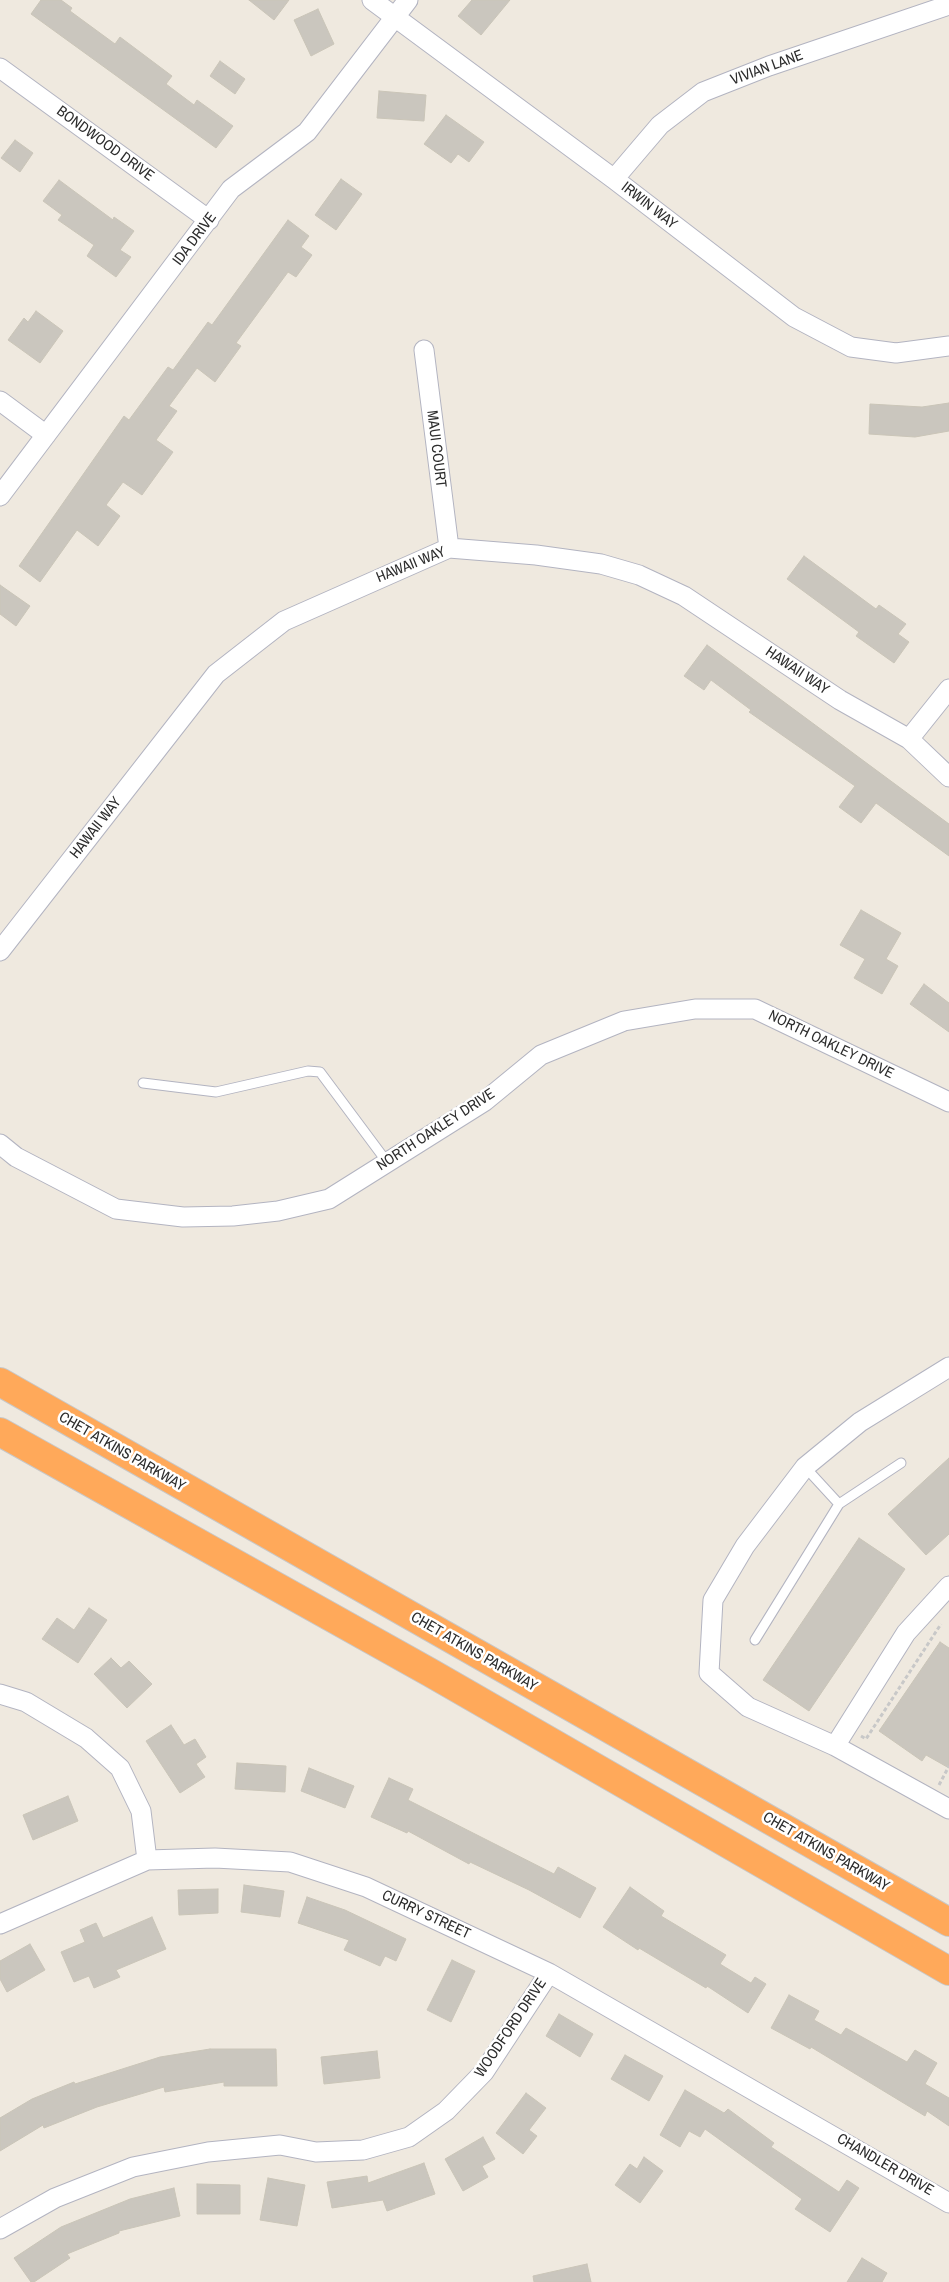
<!DOCTYPE html>
<html>
<head>
<meta charset="utf-8">
<style>
  body { margin:0 }
  canvas { display:block; background:#efe9df }
</style>
</head>
<body>
<canvas width="949" height="2282"></canvas>
<script>
const g = document.querySelector('canvas').getContext('2d');
g.lineJoin = 'round';
function paint(path, color) { g.fillStyle = color; g.fill(path, 'evenodd'); }
const poly = rows => new Path2D(rows.map(r => 'M' + r).join(''));
function strokePath(path, color, width, dash) { g.strokeStyle = color; g.lineWidth = width; g.lineCap = dash ? 'butt' : 'round'; g.setLineDash(dash || []); g.stroke(path); }
function label(font, color, halo, rows, align = 'center') {
  g.font = font + ' "Archivo Narrow",sans-serif'; g.lineWidth = 5; g.setLineDash([]); g.textBaseline = 'middle'; g.strokeStyle = halo; g.fillStyle = color; for (const [text, x, y, turn = 0] of rows) {
    g.save(); g.translate(x, y); g.rotate((+turn || 0) * Math.PI / 180); g.textAlign = isNaN(turn) ? turn : align; if (halo) g.strokeText(text, 0, 0); g.fillText(text, 0, 0); g.restore();
  }
}
const building = poly([
  [41,0,61,0,72,8,70,11,115,44,120,37,172,76,166,84,194,105,197,100,233,126,216,148,31,14,41,0],
  [249,0,289,0,274,20,249,0],
  [472,0,510,0,481,35,458,16,472,0],
  [318,9,334,44,311,56,294,20,318,9],
  [220,61,245,79,235,94,210,76,220,61],
  [379,91,426,95,424,121,377,118,379,91],
  [446,115,484,142,469,162,458,154,451,163,424,144,446,115],
  [15,140,33,153,20,172,1,158,15,140],
  [341,179,362,194,336,230,315,215,341,179],
  [59,180,113,220,114,217,134,231,120,250,131,257,116,277,87,256,94,245,58,220,62,215,43,201,59,180],
  [288,220,309,236,301,247,312,255,296,277,288,272,236,343,241,346,215,382,197,368,169,406,177,411,156,440,173,452,142,495,123,482,106,505,120,516,98,546,77,530,40,582,19,566,124,416,129,420,168,367,173,370,208,322,212,325,288,220],
  [36,311,63,331,40,363,8,340,24,318,28,322,36,311],
  [949,403,949,431,915,437,869,434,870,404,922,407,949,403],
  [804,556,876,609,879,605,906,624,898,634,909,642,894,663,856,636,859,632,787,579,804,556],
  [0,585,30,606,16,626,0,614,0,585],
  [707,645,949,824,949,856,876,803,861,823,839,807,855,786,749,712,751,710,711,680,704,690,684,676,707,645],
  [861,910,901,933,886,959,898,966,882,994,854,978,865,959,840,945,861,910],
  [924,984,949,1003,949,1032,910,1004,924,984],
  [949,1458,949,1534,926,1555,888,1514,949,1458],
  [859,1538,905,1569,809,1711,763,1680,859,1538],
  [89,1608,107,1620,78,1663,42,1639,57,1618,74,1630,89,1608],
  [940,1642,949,1648,949,1768,926,1755,922,1761,879,1731,940,1642],
  [111,1658,121,1668,129,1661,152,1684,127,1708,94,1674,111,1658],
  [171,1725,184,1745,195,1739,206,1757,196,1764,205,1777,180,1793,146,1741,171,1725],
  [237,1763,286,1766,285,1792,235,1789,237,1763],
  [309,1768,354,1786,345,1808,301,1791,309,1768],
  [389,1778,413,1789,408,1800,554,1874,558,1867,596,1888,580,1918,529,1890,470,1862,469,1864,408,1831,407,1833,371,1817,389,1778],
  [68,1796,78,1821,33,1840,23,1815,68,1796],
  [244,1885,284,1891,280,1917,241,1912,244,1885],
  [630,1887,664,1911,661,1916,726,1955,720,1964,751,1983,755,1977,766,1984,748,2013,707,1986,706,1988,639,1948,638,1950,603,1927,630,1887],
  [218,1889,218,1913,179,1915,178,1890,218,1889],
  [307,1897,345,1910,406,1939,396,1961,385,1956,380,1966,344,1950,349,1940,298,1923,307,1897],
  [152,1917,166,1949,116,1970,120,1977,94,1988,89,1976,74,1982,61,1952,85,1942,80,1930,96,1923,103,1938,152,1917],
  [30,1944,45,1970,7,1992,0,1979,0,1961,30,1944],
  [452,1960,475,1971,451,2022,427,2010,452,1960],
  [789,1995,819,2011,814,2020,841,2035,846,2028,907,2062,915,2050,937,2063,925,2084,949,2098,949,2126,927,2111,925,2116,811,2047,810,2049,771,2028,789,1995],
  [559,2014,593,2034,580,2057,546,2036,559,2014],
  [210,2049,276,2049,277,2086,224,2086,224,2082,165,2092,164,2087,97,2107,44,2128,43,2125,0,2151,0,2118,32,2099,74,2082,75,2084,160,2057,210,2049],
  [377,2051,380,2078,324,2084,321,2057,377,2051],
  [625,2055,663,2076,649,2101,611,2079,625,2055],
  [685,2090,724,2113,728,2109,774,2143,771,2147,839,2192,847,2180,859,2188,830,2232,795,2209,802,2199,705,2129,700,2137,689,2131,680,2147,660,2135,685,2090],
  [526,2093,546,2108,529,2130,537,2136,523,2154,496,2133,526,2093],
  [483,2137,495,2159,482,2166,488,2177,463,2191,445,2159,483,2137],
  [644,2157,663,2171,640,2203,615,2185,630,2164,637,2169,644,2157],
  [424,2163,435,2194,387,2211,383,2200,332,2208,327,2182,367,2176,368,2183,424,2163],
  [268,2178,305,2185,297,2226,260,2220,268,2178],
  [197,2184,240,2185,240,2214,197,2214,197,2184],
  [174,2188,180,2216,119,2231,119,2233,67,2254,70,2258,34,2282,31,2282,14,2258,61,2227,130,2199,174,2188],
  [862,2258,887,2273,882,2282,847,2282,862,2258],
  [587,2264,591,2282,534,2282,533,2276,587,2264]
]);
const path = poly([
  [861,1736,866,1739,941,1624],
  [939,1785,949,1766]
]);
const lane = poly([
  [143,1083,216,1092,308,1071,320,1072,387,1162],
  [839,1504,901,1463],
  [755,1640,839,1504,805,1467]
]);
const street = poly([
  [372,0,614,179,794,317,851,347,896,353,949,346],
  [0,68,209,220],
  [614,179,660,125,703,92,769,66,949,5],
  [424,350,449,548],
  [0,401,46,435],
  [0,496,231,189,307,132,408,0],
  [909,739,949,689],
  [0,951,216,674,284,621,449,548,536,555,601,564,639,575,684,596,840,700,909,739,949,777],
  [0,1144,16,1157,116,1209,183,1217,233,1216,278,1211,329,1199,485,1101,541,1055,624,1021,695,1009,755,1009,949,1102],
  [949,1367,860,1422,805,1467,745,1546,713,1600,709,1673,748,1707,835,1746,949,1809],
  [0,1694,26,1702,86,1738,120,1768,141,1811,147,1860],
  [835,1746,906,1633,949,1586],
  [0,1924,147,1860,215,1858,290,1862,366,1887,549,1973,949,2203],
  [0,2229,55,2198,133,2167,208,2152,280,2145,316,2152,363,2150,409,2137,446,2111,484,2072,549,1973]
]);
const highway = poly([
  [0,1382,949,1922],
  [0,1432,431,1673,949,1971]
]);
const streetNames = [
  ["VIVIAN LANE",767,68,-20],
  ["BONDWOOD DRIVE",105,144,36],
  ["IRWIN WAY",649,206,38],
  ["IDA DRIVE",195,239,-53],
  ["MAUI COURT",436,449,83],
  ["HAWAII WAY",411,565,-22],
  ["HAWAII WAY",797,671,34],
  ["HAWAII WAY",96,828,-52],
  ["NORTH OAKLEY DRIVE",831,1045,26],
  ["NORTH OAKLEY DRIVE",436,1130,-33],
  ["CHET ATKINS PARKWAY",122,1452,30],
  ["CHET ATKINS PARKWAY",474,1652,30],
  ["CHET ATKINS PARKWAY",826,1852,30],
  ["CURRY STREET",426,1915,25],
  ["WOODFORD DRIVE",511,2028,-56],
  ["CHANDLER DRIVE",885,2165,30]
];
paint(building, '#cac6be');
strokePath(building, '#cac5b8', 1);
strokePath(lane, '#b3b4c1', 11);
strokePath(street, '#b3b4c1', 21);
strokePath(highway, '#c8c8c8', 30);
strokePath(path, '#c8c8c8', 3, [4, 2.5]);
strokePath(lane, '#fff', 9);
strokePath(street, '#fff', 19);
strokePath(highway, '#ffa95a', 28);
label('15px', '#2d2d2d', '#fff', streetNames);
</script>
</body>
</html>
